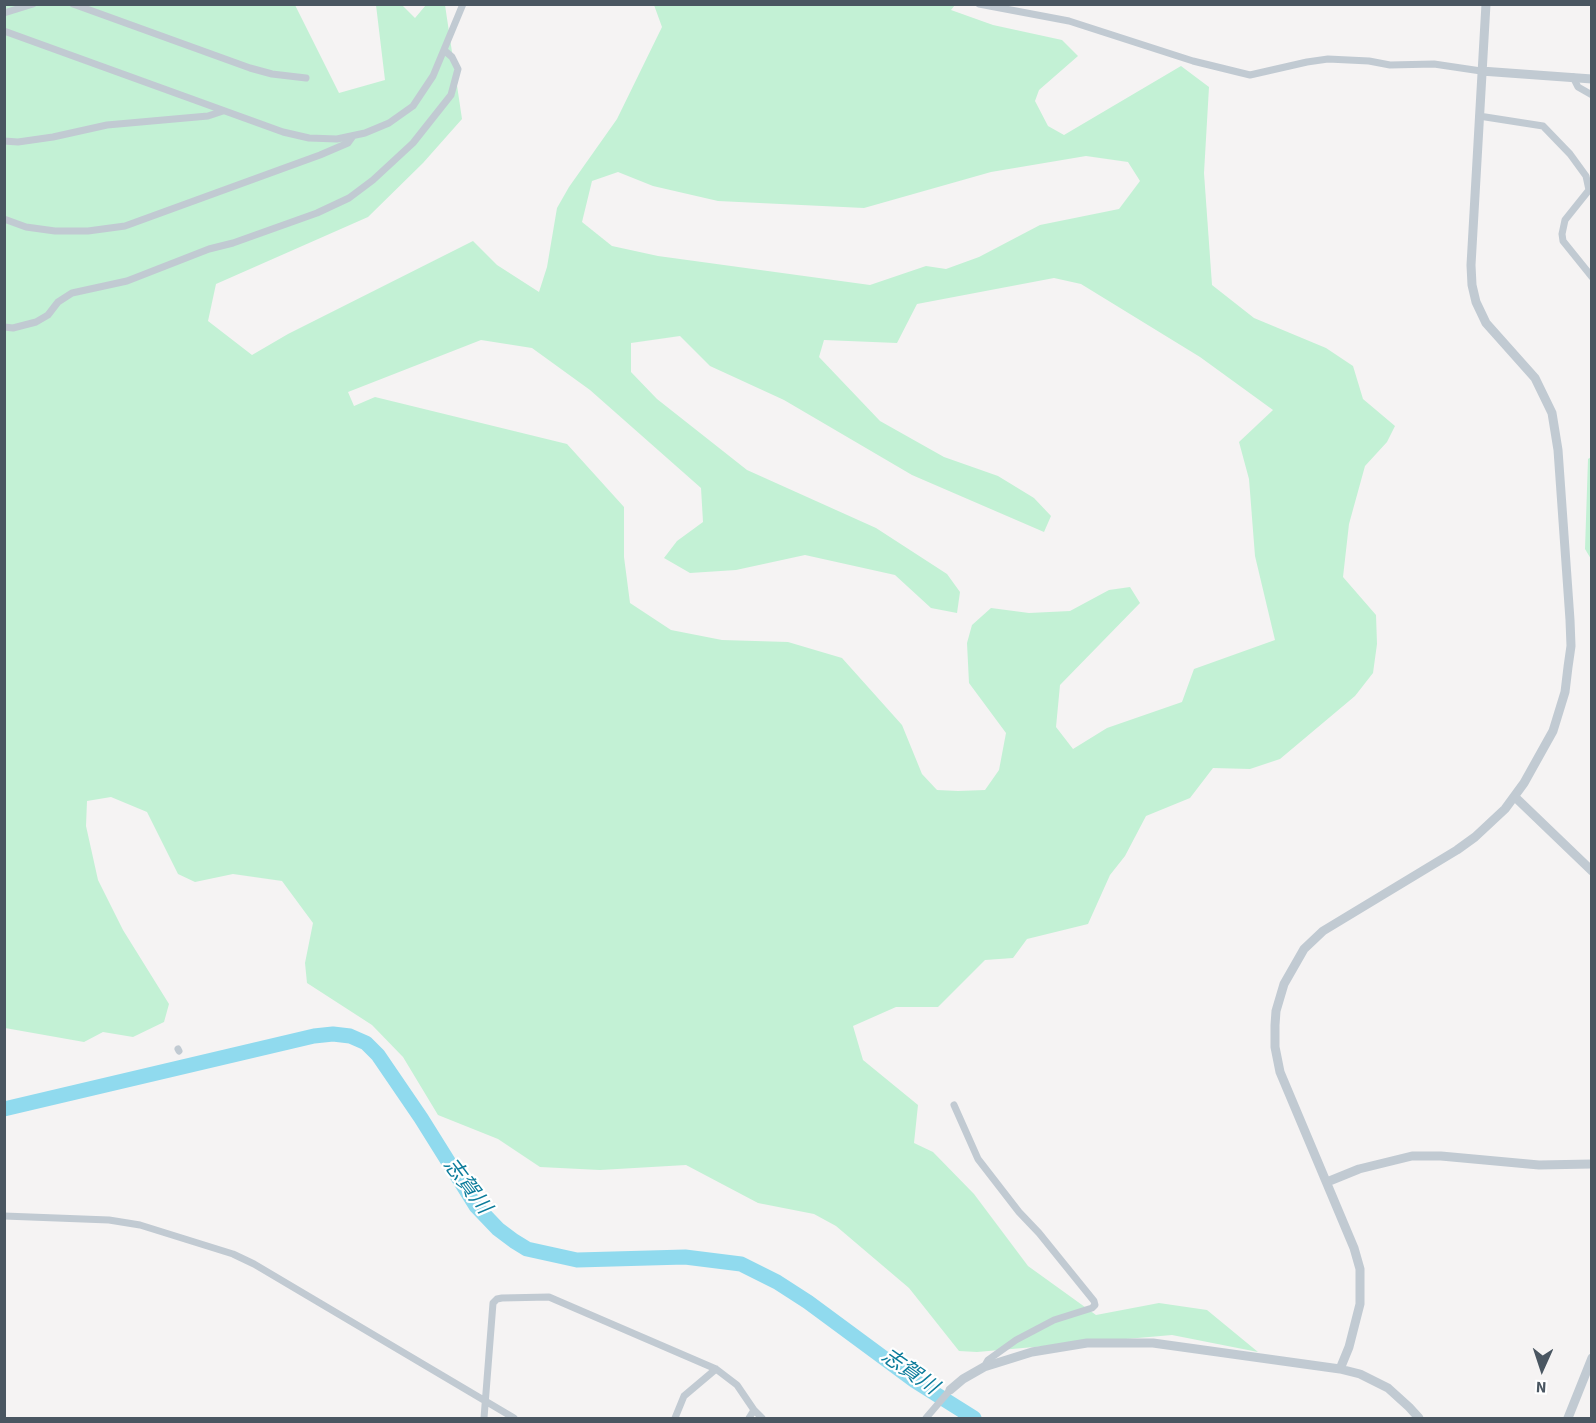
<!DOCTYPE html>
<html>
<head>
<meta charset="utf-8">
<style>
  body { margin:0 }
  #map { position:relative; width:1596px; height:1423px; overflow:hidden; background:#f5f3f3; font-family:"Source Sans 3",sans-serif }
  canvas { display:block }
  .frame { position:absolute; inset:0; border:6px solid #4a5661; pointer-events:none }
  .north { position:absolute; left:1512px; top:1339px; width:60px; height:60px; -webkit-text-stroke:4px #fff; paint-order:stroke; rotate:183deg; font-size:16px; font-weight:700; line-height:24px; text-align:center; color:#4a5661 }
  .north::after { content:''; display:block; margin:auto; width:21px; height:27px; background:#4a5661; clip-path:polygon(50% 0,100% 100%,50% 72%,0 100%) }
</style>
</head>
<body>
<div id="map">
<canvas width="1596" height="1423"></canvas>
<div class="frame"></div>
<div class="north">N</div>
</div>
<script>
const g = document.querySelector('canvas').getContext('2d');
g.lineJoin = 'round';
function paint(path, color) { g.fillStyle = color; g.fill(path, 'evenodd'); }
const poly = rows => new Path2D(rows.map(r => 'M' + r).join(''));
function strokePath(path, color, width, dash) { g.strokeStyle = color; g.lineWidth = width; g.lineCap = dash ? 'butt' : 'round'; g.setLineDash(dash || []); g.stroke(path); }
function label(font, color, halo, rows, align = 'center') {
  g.font = font + ' "Source Sans 3","Noto Sans JP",sans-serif'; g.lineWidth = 4.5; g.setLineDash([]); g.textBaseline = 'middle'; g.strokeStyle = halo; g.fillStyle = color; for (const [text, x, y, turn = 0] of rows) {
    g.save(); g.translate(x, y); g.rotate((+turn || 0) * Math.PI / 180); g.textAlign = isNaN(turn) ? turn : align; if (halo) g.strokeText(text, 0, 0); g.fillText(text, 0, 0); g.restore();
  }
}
const green = poly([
  [4,5,295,5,339,93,385,80,376,5,402,5,415,18,426,5,445,5,462,119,423,163,368,217,216,284,208,321,252,355,288,334,473,241,497,265,539,292,547,267,557,208,569,187,617,119,662,27,654,5,955,5,951,10,993,25,1062,40,1078,56,1039,90,1035,101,1048,126,1064,135,1181,66,1209,87,1204,173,1212,285,1254,318,1326,348,1353,366,1363,399,1395,426,1387,442,1365,466,1349,524,1343,577,1376,615,1377,644,1373,673,1355,696,1280,759,1250,769,1213,768,1190,798,1146,816,1125,856,1110,875,1088,924,1027,939,1013,958,985,960,938,1007,896,1007,853,1026,863,1060,918,1105,914,1143,933,1152,974,1194,1028,1266,1096,1315,1159,1303,1207,1310,1258,1352,1172,1335,977,1352,959,1351,909,1288,836,1226,814,1214,758,1203,686,1165,600,1170,540,1167,498,1139,438,1115,403,1057,372,1025,307,983,305,963,313,923,282,881,233,874,195,882,178,874,147,812,111,797,87,801,86,826,98,880,123,930,169,1004,164,1022,133,1037,103,1032,84,1042,5,1028],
  [1086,156,1128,162,1140,181,1119,209,1040,225,979,257,946,269,926,266,870,285,658,256,612,246,582,222,592,181,618,172,653,186,718,201,864,208,991,172],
  [1054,278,1081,284,1200,357,1273,410,1239,442,1249,479,1255,556,1275,640,1194,669,1182,702,1107,728,1073,749,1056,727,1060,685,1140,603,1130,587,1109,590,1070,611,1029,613,991,608,972,625,967,643,969,683,1006,733,999,770,985,790,958,791,937,790,922,774,902,725,842,658,788,642,722,640,671,630,630,603,624,557,624,507,567,444,375,397,354,406,348,392,481,340,532,348,590,390,701,488,703,522,677,541,664,558,690,573,736,570,805,555,895,575,931,608,957,613,960,592,947,574,876,528,747,470,657,399,631,372,631,343,680,336,710,366,784,400,912,475,1044,532,1051,516,1034,498,998,476,944,457,880,421,819,357,824,340,897,343,917,304],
  [1591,457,1591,559,1585,549,1588,459]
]);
const river = poly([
  [4,1109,314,1036,333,1034,350,1036,366,1043,378,1055,421,1118,476,1206,498,1229,514,1241,527,1249,577,1260,685,1257,741,1264,777,1282,808,1302,915,1381,974,1418]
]);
const minor = poly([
  [73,4,250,68,272,74,306,78],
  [979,4,1069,21,1193,61,1250,75,1307,62,1328,59,1369,61,1390,65,1434,64,1481,71],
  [4,13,33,4],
  [4,31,283,132,309,138,337,139,365,133,389,123,413,106,433,76,463,4],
  [1573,77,1578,87,1592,95],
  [1479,116,1543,126,1570,154,1586,176,1589,190,1565,220,1562,234,1563,241,1592,277],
  [4,141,18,142,53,137,107,125,208,116,223,111],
  [4,219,26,227,55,231,88,231,125,226,320,155,348,143,353,136],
  [4,327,13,328,36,322,48,315,58,302,72,293,127,281,209,249,233,243,317,213,349,198,373,180,413,143,451,95,458,69,452,57,445,51],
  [178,1049,179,1051],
  [954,1105,978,1159,1019,1212,1039,1233,1094,1301,1095,1305,1092,1308,1054,1320,1016,1340,988,1360,984,1367],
  [4,1216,109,1220,140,1225,233,1254,254,1264,514,1418],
  [484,1418,493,1303,497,1299,502,1298,549,1297,716,1369,737,1385,754,1410,762,1418],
  [675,1418,684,1396,716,1369],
  [749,1418,754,1410],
  [926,1418,950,1390]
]);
const tertiary = poly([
  [1481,71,1592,79],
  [1515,797,1592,871],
  [1327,1182,1359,1169,1412,1156,1441,1156,1539,1165,1592,1164],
  [1340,1369,1349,1347,1360,1304,1360,1269,1354,1248,1280,1072,1275,1047,1275,1025,1276,1011,1284,984,1304,949,1323,931,1457,850,1475,837,1505,809,1524,783,1553,731,1565,692,1568,667,1571,646,1570,620,1558,450,1552,413,1535,378,1486,323,1476,302,1472,285,1471,265,1486,4],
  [950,1390,963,1379,984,1367,1032,1352,1087,1343,1153,1343,1340,1369,1360,1374,1388,1388,1409,1407,1419,1418],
  [1568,1418,1592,1358]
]);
const waterNames = [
  ["志賀川",466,1187,53],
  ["志賀川",909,1373,35]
];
paint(green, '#c3f1d5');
strokePath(river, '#90daee', 15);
strokePath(minor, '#c1cad2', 7);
strokePath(tertiary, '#c1cad2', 9);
label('italic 21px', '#0c7c9b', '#fff', waterNames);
</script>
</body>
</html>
